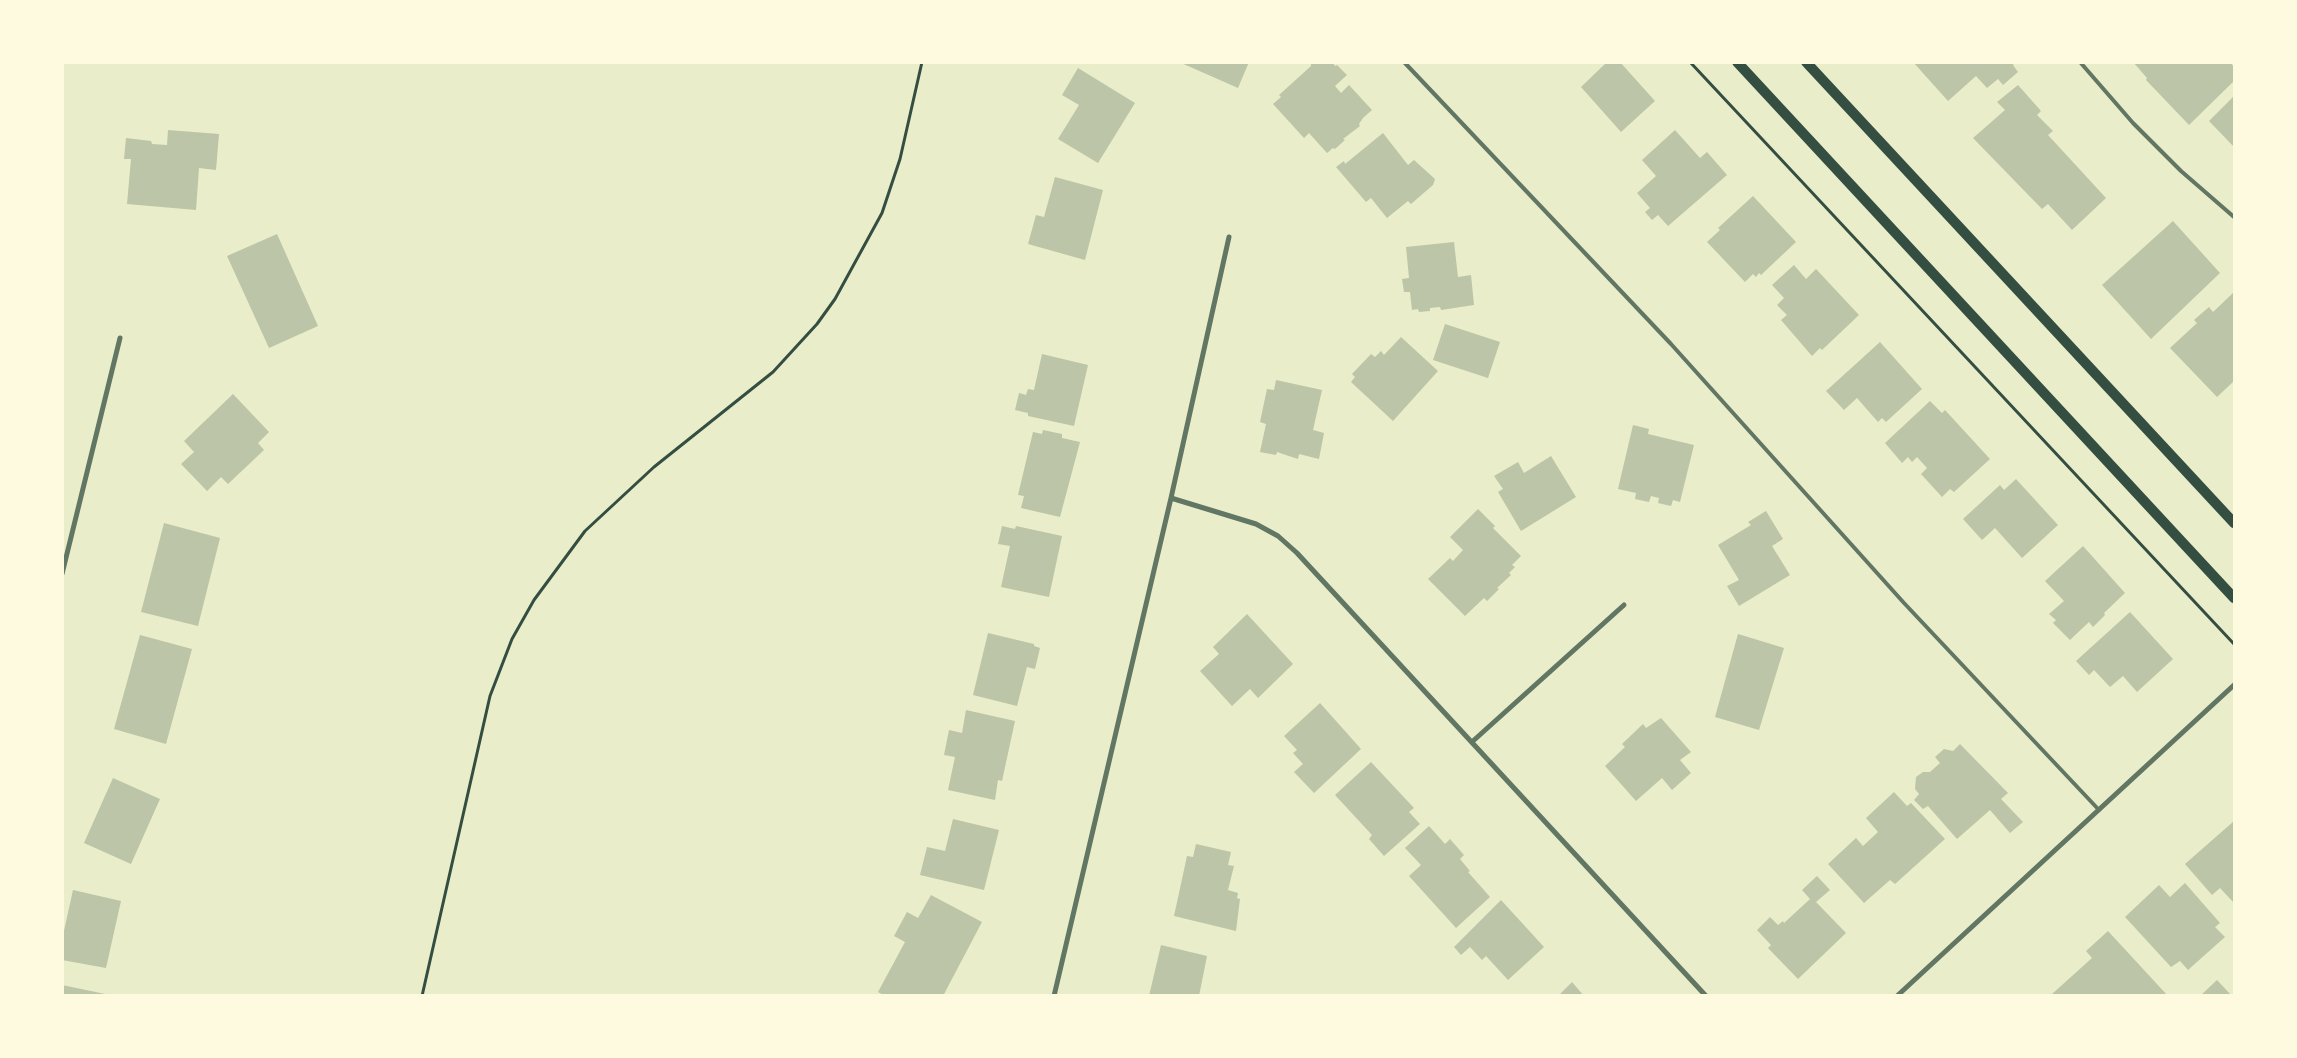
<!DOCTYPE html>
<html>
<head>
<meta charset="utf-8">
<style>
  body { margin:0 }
  #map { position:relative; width:2297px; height:1058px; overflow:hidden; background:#e9edc9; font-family:"Exo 2",sans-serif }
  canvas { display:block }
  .frame { position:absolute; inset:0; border:64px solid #fefae0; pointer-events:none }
</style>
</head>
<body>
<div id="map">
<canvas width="2297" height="1058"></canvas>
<div class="frame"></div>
</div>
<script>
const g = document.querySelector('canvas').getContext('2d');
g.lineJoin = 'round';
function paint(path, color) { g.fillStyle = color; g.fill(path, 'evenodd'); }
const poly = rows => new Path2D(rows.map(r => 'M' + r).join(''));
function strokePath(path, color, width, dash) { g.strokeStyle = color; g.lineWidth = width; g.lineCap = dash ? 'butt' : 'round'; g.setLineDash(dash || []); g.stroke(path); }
const building = poly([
  [1179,62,1249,62,1238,88],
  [1311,62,1332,62,1335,66,1337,65,1347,75,1335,86,1341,93,1349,85,1372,110,1363,118,1359,124,1360,126,1343,139,1345,140,1335,149,1333,148,1327,153,1309,133,1304,138,1273,104,1281,97,1279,95,1311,66],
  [1607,62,1620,62,1655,101,1621,132,1581,87],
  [1913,62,2015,62,2013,65,2018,72,2003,85,1998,79,1987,88,1976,76,1948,101],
  [2133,62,2230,62,2234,67,2234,81,2189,125,2146,80,2147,78],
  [1078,68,1135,103,1098,163,1058,139,1079,105,1062,95],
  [2018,85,2041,111,2037,115,2053,131,2048,135,2106,198,2072,230,2048,204,2042,209,1973,138,2005,110,1997,102],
  [2234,96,2234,147,2209,121],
  [168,130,219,134,216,170,199,168,196,210,127,204,131,159,124,159,126,138,151,141,152,144,167,145],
  [1675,130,1700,158,1707,152,1727,175,1668,226,1658,215,1652,220,1645,212,1650,208,1637,193,1656,176,1642,160],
  [1383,133,1408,165,1414,160,1435,179,1433,185,1411,204,1408,201,1387,218,1371,198,1366,202,1336,167,1344,161,1345,164],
  [1055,177,1103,190,1085,260,1028,244,1036,215,1044,217],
  [1753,196,1796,242,1761,275,1759,273,1756,277,1753,274,1745,282,1707,242,1720,230,1718,228],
  [2173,221,2220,273,2151,339,2102,285],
  [277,234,318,326,269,348,227,256],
  [1454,242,1458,277,1471,275,1474,305,1441,310,1440,307,1430,308,1430,311,1419,312,1418,309,1412,310,1410,292,1404,292,1402,279,1409,278,1406,247],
  [1794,265,1806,279,1816,269,1859,315,1822,350,1820,348,1812,356,1781,320,1787,315,1777,305,1784,298,1772,285],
  [2234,292,2234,381,2217,397,2170,348,2197,323,2194,320,2209,307,2213,312],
  [1445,324,1500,342,1488,378,1433,360],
  [1401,337,1438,371,1393,421,1351,382,1355,377,1352,374,1371,354,1375,357,1381,351,1384,355],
  [1880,342,1922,389,1886,422,1882,418,1878,422,1857,398,1844,410,1826,391],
  [1042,354,1088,365,1074,426,1028,416,1028,413,1015,410,1019,393,1026,395,1028,389,1034,390],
  [1276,380,1322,390,1313,430,1324,433,1319,459,1299,454,1298,459,1277,452,1276,455,1260,452,1266,424,1260,422,1267,389,1274,390],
  [233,394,269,432,258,443,264,450,228,484,221,477,207,491,181,464,194,452,184,441],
  [1930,401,1942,413,1945,410,1990,459,1954,492,1950,489,1942,497,1921,474,1927,468,1917,457,1912,462,1908,457,1902,463,1885,443],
  [1633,425,1649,429,1648,434,1694,445,1680,502,1673,500,1671,506,1658,503,1659,498,1651,496,1649,502,1635,499,1636,493,1618,489],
  [1043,430,1062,434,1062,438,1080,442,1060,517,1021,508,1024,496,1018,495,1033,432,1042,434],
  [1551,456,1576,497,1521,531,1498,492,1503,489,1494,476,1518,462,1524,473],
  [2016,479,2058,525,2022,558,1995,528,1982,540,1963,519,2000,485,2004,490],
  [1478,509,1495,526,1493,528,1521,556,1512,565,1515,567,1509,573,1511,575,1497,588,1499,589,1487,601,1484,598,1465,616,1428,579,1450,558,1453,561,1463,550,1450,537],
  [1766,511,1783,539,1772,546,1790,575,1739,606,1727,586,1739,580,1718,545,1751,525,1748,522],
  [164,523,220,538,198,626,141,612],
  [1002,526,1015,529,1016,526,1062,536,1049,597,1001,587,1010,546,998,544],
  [2083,546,2125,593,2104,613,2105,615,2093,627,2089,622,2070,640,2053,623,2056,620,2049,614,2064,601,2045,581],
  [2130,612,2173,659,2137,692,2123,676,2110,687,2094,670,2089,675,2076,661],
  [1247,614,1293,664,1258,698,1250,689,1232,706,1200,671,1219,654,1213,647],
  [988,633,1034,644,1034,646,1040,648,1035,669,1027,667,1017,706,973,695],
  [1738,634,1784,648,1759,730,1715,717],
  [140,635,192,649,166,744,114,729],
  [1320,703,1361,749,1314,793,1294,772,1303,764,1293,753,1297,750,1284,736],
  [966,710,1015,721,1002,781,998,780,995,800,948,790,955,757,944,755,949,730,962,733],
  [1661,718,1691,752,1680,760,1691,773,1672,790,1662,778,1636,801,1605,766,1625,747,1622,744,1643,724,1646,728],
  [1960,744,2008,793,2001,799,2023,822,2010,833,1990,810,1957,839,1928,806,1923,809,1914,800,1919,794,1915,789,1916,777,1923,772,1930,772,1940,763,1935,757,1944,749,1953,751],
  [1371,762,1414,808,1409,812,1420,824,1384,856,1369,839,1372,835,1335,795],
  [113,778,160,799,131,864,84,843],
  [1894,792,1907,806,1911,803,1945,839,1895,884,1890,880,1864,903,1828,864,1856,838,1863,846,1878,832,1866,818],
  [953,819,999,830,984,890,920,875,927,847,945,851],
  [2234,821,2234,903,2220,888,2212,895,2185,864],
  [1429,826,1445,844,1450,839,1464,855,1460,859,1470,871,1468,872,1490,897,1456,928,1409,876,1421,865,1405,848],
  [1196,844,1231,852,1228,865,1234,866,1228,890,1238,893,1237,898,1240,899,1236,931,1174,916,1187,856,1193,857],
  [1817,876,1830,890,1816,902,1846,933,1798,979,1768,948,1771,945,1757,930,1770,917,1778,925,1783,921,1784,923,1810,899,1802,890],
  [2185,883,2220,923,2215,927,2225,937,2188,970,2180,961,2171,967,2125,917,2159,885,2170,897],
  [73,890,121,901,106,968,62,960,62,940],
  [931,895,982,922,943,996,885,996,878,992,905,942,894,936,907,912,918,918],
  [1501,900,1544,947,1508,980,1486,956,1482,960,1470,947,1461,955,1454,947],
  [2108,931,2168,996,2054,996,2052,994,2092,958,2086,951],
  [1161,945,1207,956,1199,996,1149,996],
  [2217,980,2232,996,2200,996],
  [1572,982,1584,996,1558,996],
  [62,985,110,995,110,996,62,996]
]);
const path = poly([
  [1690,62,2234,644],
  [422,996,490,696,512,639,534,600,585,531,654,467,773,372,817,324,835,299,882,213,900,159,922,62]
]);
const service = poly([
  [1404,62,1671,344,1904,603,2099,810],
  [2080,62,2133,123,2181,171,2234,217]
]);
const minor = poly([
  [1171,498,1256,524,1278,536,1297,553,1706,996],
  [62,574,120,338],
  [1473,741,1624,605],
  [1054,996,1171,498,1229,237],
  [1897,996,2234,685]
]);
const secondary = poly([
  [1737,62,2234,598],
  [1806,62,2234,523]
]);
paint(building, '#bcc5a7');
strokePath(path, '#344e41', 3);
strokePath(service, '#617663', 4);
strokePath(minor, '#617663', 5);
strokePath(secondary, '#344e41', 10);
</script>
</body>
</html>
